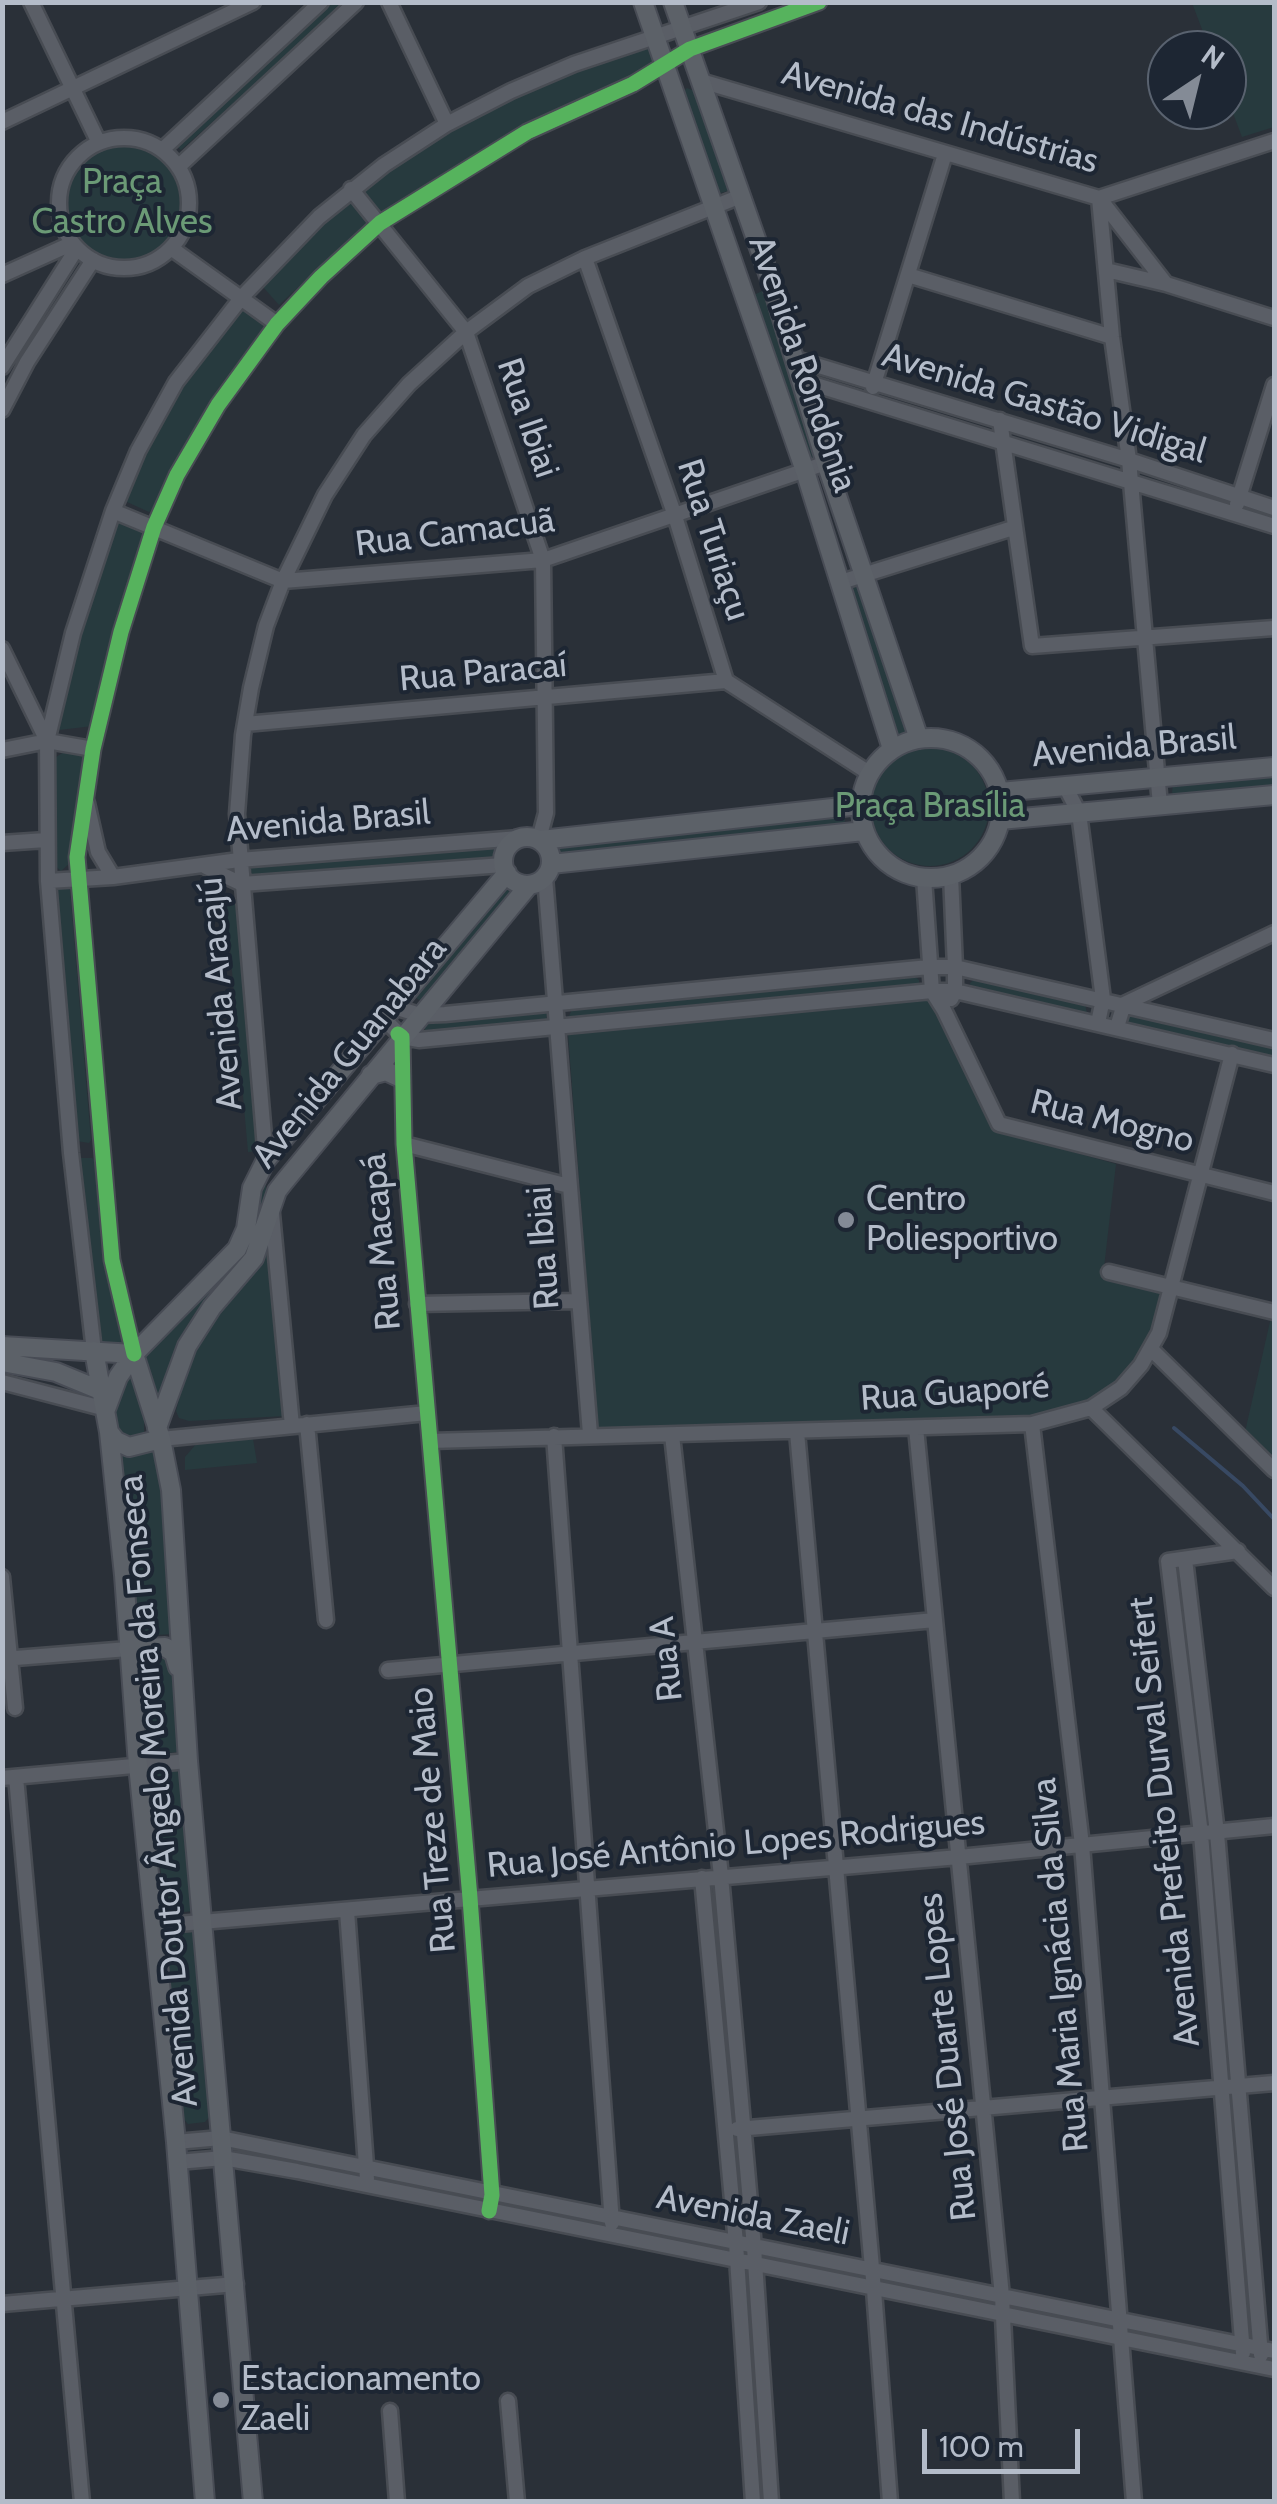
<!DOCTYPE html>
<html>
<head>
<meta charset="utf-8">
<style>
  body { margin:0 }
  #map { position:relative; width:1277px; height:2504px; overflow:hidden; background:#2a3038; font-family:Cabin,sans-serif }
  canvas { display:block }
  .frame { position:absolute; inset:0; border:5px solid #b4bcc9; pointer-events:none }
  .north { position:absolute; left:1147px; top:30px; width:100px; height:100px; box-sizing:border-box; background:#1d2633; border:2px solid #59626f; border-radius:50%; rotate:35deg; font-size:28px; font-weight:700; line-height:40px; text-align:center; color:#b4bcc9 }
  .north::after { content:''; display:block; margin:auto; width:35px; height:45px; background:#848b96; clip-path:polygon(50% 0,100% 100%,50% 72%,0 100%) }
  .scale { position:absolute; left:922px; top:2429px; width:158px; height:45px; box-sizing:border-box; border:5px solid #b4bcc9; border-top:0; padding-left:12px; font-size:30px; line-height:35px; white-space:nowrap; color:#b4bcc9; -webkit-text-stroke:8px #1d2633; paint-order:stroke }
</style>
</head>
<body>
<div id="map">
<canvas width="1277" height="2504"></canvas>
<div class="frame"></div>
<div class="north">N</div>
<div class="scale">100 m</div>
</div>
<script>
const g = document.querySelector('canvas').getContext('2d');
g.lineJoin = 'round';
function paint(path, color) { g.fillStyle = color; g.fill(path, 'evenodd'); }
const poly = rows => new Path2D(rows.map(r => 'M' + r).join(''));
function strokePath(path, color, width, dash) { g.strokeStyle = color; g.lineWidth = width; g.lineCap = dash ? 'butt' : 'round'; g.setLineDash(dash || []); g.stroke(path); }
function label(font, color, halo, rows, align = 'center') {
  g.font = font + ' Cabin,sans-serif'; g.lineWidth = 8; g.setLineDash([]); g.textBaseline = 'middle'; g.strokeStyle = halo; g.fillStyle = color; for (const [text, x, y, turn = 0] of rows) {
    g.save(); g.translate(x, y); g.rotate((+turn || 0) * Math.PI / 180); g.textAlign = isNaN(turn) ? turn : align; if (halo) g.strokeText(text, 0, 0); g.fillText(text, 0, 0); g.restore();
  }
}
const green = poly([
  [333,3,346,3,181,150,175,144],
  [1192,3,1274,3,1274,127,1242,137,1227,97,1227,50,1210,50],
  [651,45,660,63,462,162,383,217,362,192,402,162,484,112,597,62],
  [687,88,697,92,730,188,728,191,720,193,716,190,683,92],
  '64 203a58 58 0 1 1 116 0a58 58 0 1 1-116 0Z',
  [348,202,353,203,367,221,365,225,279,305,263,287,304,242],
  [762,291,767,294,818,458,811,460,807,456,752,296],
  [244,306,264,322,265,326,217,390,176,460,153,509,149,512,127,502,125,496,163,417,239,307],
  [116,518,145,529,145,533,116,626,93,726,59,730,57,718,90,597],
  [856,587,862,590,908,734,896,737,850,588],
  '871 807a59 59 0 1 1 118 0a59 59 0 1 1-118 0Z',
  [67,750,82,753,86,763,74,825,70,863,61,871,54,865,53,759],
  [1274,776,1274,787,1174,796,1172,792,1173,785],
  [844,813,845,825,560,853,558,842],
  [502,845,499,857,252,877,250,865],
  [66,886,70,890,91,1140,89,1143,77,1141,56,891,58,887],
  [504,887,516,897,425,1004,415,997],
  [237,902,259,1151,248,1152,226,903],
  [913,975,919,980,919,986,571,1019,569,1016,574,1005],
  [976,978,1085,1004,1087,1013,1085,1015,971,989,970,983],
  [928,997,994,1130,1116,1164,1103,1276,1165,1291,1153,1331,1140,1355,1120,1378,1089,1401,1035,1418,598,1429,568,1034],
  [541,1010,547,1014,546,1022,428,1033,424,1028,430,1019],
  [1130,1013,1274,1046,1274,1061,1125,1025,1125,1017],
  [80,1158,92,1158,95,1161,101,1246,123,1346,101,1345,99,1342],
  [262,1182,266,1186,266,1199,254,1241,238,1269,193,1316,178,1341,155,1409,142,1358,223,1279,244,1251],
  [271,1248,286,1416,189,1421,179,1418,176,1411,191,1354,208,1320,230,1299],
  [1274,1304,1274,1463,1245,1432],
  [127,1374,134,1383,144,1415,144,1432,134,1441,118,1433,114,1421,114,1407],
  [253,1439,257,1463,185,1470,185,1457,197,1443],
  [155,1443,162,1481,173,1634,139,1636,117,1450,135,1456,146,1452],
  [166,1650,177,1685,179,1752,152,1754,144,1747,138,1659,141,1651],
  [175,1768,181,1776,192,1911,170,1914,165,1910,150,1775,154,1770],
  [710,1881,716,1881,737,2116,731,2117],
  [189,1930,194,1934,211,2115,205,2122,188,2124,181,2116,165,1936,169,1931]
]);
const stream = poly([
  [1174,1428,1243,1486,1274,1519]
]);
const minor = poly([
  [31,2,99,143],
  [389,2,447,124],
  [701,81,1099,198,1274,141],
  [2,122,253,2],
  '59 203a65 65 0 1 1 130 0a65 65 0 1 1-130 0Z',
  [162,150,321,2],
  [178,167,356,2],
  [351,189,466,332,543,560,546,813,539,839],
  [1099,198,1112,337,1129,460,1160,805],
  [1100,199,1166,284],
  [171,248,277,324],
  [585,258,675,516,726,681,869,773],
  [1106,270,1166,284,1274,318],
  [2,275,73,243],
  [908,275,1112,337],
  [796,359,1129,460,1274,508],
  [2,367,77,248],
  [803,381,1274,526],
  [873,387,945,154],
  [2,410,27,362,93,260],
  [1000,420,1032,646,1274,628],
  [1237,504,1274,385],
  [113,511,283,581,543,560,826,463],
  [841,582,1013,528],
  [2,649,47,741],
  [245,724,726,681],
  [2,750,47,741,93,749],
  [1065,786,1079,813,1103,999,1098,1023],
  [87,803,98,852,113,877],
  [2,843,46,840],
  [206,867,242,884,503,865],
  [545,877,590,1434],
  [924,878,932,991,944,1010,999,1124,1274,1193],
  [48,881,113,877,239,860,519,838],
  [951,999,955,991,955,967,951,875],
  [394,1007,420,1015,445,1014,929,967,955,967,1274,1040],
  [384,1019,402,1037,419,1040,932,991,955,991,1274,1065],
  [1117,1027,1124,1004,1274,933],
  [402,1038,404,1144,470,1898,492,2195,489,2211],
  [404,1144,569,1186],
  [266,1160,237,814,243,735,251,688,266,626,283,581,325,495,364,435,409,384,466,332,528,286,585,258,741,196],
  [272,1214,292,1426],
  [1109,1272,1274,1312],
  [417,1304,577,1301],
  [1151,1349,1274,1470],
  [94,1351,71,1153,48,881,47,741,73,633,113,511,138,451,176,382,242,297,319,217,384,165,447,124,511,91,574,64,759,2],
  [134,1354,112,1260,77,857,93,749,121,632,154,527,177,475,218,405,277,324,321,277,380,223,527,132,633,84,690,49,819,2],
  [2,1382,106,1409],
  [1091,1408,1274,1588],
  [307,1424,326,1620],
  [1032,1424,1082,1845,1134,2502],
  [916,1428,1002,2296,1012,2502],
  [797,1432,874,2290,890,2502],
  [672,1435,721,1876,754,2247,771,2502],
  [554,1436,612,2223],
  [161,1439,427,1413],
  [430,1441,1032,1424,1091,1408,1121,1388,1141,1365,1159,1333,1232,1054],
  [1238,1551,1168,1561,1201,1834,1243,2353],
  [1185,1559,1217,1833,1261,2355],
  [2,1577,15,1708],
  [3,1659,128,1649],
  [388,1670,935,1620],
  [16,1777,82,2502],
  [2,1778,188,1761],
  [702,1878,736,2243,753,2502],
  [347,1911,367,2179],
  [155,1926,959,1857,1274,1826],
  [737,2129,1274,2083],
  [176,2142,221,2138,1274,2351],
  [178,2162,223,2158,297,2171,1274,2369],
  [2,2304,236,2284],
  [508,2401,517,2502],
  [390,2411,397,2502]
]);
const major = poly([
  [643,2,805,471,892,749],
  [673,2,770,279,826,463,919,739],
  '861 808a70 70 0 1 1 140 0a70 70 0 1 1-140 0Z',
  [1000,792,1274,767],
  [1000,820,1274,795],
  '503 861a24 24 0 1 1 48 0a24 24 0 1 1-48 0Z',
  [541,840,860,805],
  [551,864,864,831],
  [371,1075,386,1071,401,1078],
  [2,1346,134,1354],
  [94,1351,109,1432,124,1575,138,1765,176,2142,205,2502],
  [134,1354,161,1439,171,1490,188,1761,253,2502],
  [2,1362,56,1372,102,1391],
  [106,1409,118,1377,134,1354,237,1249,246,1229,252,1188,266,1160,507,873],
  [157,1428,187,1346,212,1307,254,1258,277,1191,284,1182,529,885],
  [109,1432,116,1441,129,1447,161,1439],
  [128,1649,165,1647,174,1653,178,1667]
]);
const cycleway = poly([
  [398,1034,402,1037,404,1144,470,1898,492,2195,489,2211],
  [134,1354,112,1260,77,857,93,749,121,632,154,527,177,475,218,405,277,324,321,277,380,223,527,132,633,84,690,49,819,2]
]);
const markers = [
  [846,1220,10,"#848b96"],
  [221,2400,10,"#848b96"]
];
const streetNames = [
  ["Avenida das Indústrias",940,118,16],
  ["Avenida Rondônia",802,364,71],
  ["Avenida Gastão Vidigal",1044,404,17],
  ["Rua Ibiai",527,418,71],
  ["Rua Camacuã",455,533,-7],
  ["Rua Turiaçu",713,540,72],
  ["Rua Paracaí",483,673,-5],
  ["Avenida Brasil",1134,747,-5],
  ["Avenida Brasil",328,822,-5],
  ["Avenida Aracajú",221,994,-95],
  ["Avenida Guanabara",350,1053,-51],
  ["Rua Mogno",1112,1122,14],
  ["Rua Macapá",382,1242,-95],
  ["Rua Ibiai",544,1248,-94],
  ["Rua Guaporé",955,1393,-4],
  ["Rua A",667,1659,-96],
  ["Avenida Doutor Ângelo Moreira da Fonseca",159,1791,-95],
  ["Rua Treze de Maio",433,1820,-95],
  ["Avenida Prefeito Durval Seifert",1165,1822,-96],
  ["Rua José Antônio Lopes Rodrigues",736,1845,-5],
  ["Rua Maria Ignácia da Silva",1061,1965,-95],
  ["Rua José Duarte Lopes",948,2057,-96],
  ["Avenida Zaeli",753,2216,11]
];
const parkNames = [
  ["Praça",122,183],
  ["Castro Alves",122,223],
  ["Praça Brasília",930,807]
];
const poiNames = [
  ["Centro",866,1200],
  ["Poliesportivo",866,1240],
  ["Estacionamento",241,2380],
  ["Zaeli",241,2420]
];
paint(green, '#273a3e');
strokePath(stream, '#384963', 4);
strokePath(minor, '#484c53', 19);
strokePath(major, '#484c55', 22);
strokePath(minor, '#5a5e66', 14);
strokePath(major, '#5c6168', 18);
strokePath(cycleway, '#56b35d', 15);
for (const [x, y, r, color] of markers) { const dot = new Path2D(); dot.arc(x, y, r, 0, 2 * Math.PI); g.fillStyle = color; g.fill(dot); strokePath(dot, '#1d2633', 4); }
label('35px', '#b4bcc9', '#1d2633', streetNames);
label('35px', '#6b9a76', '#1d2633', parkNames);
label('35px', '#b4bcc9', '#1d2633', poiNames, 'left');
</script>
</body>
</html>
